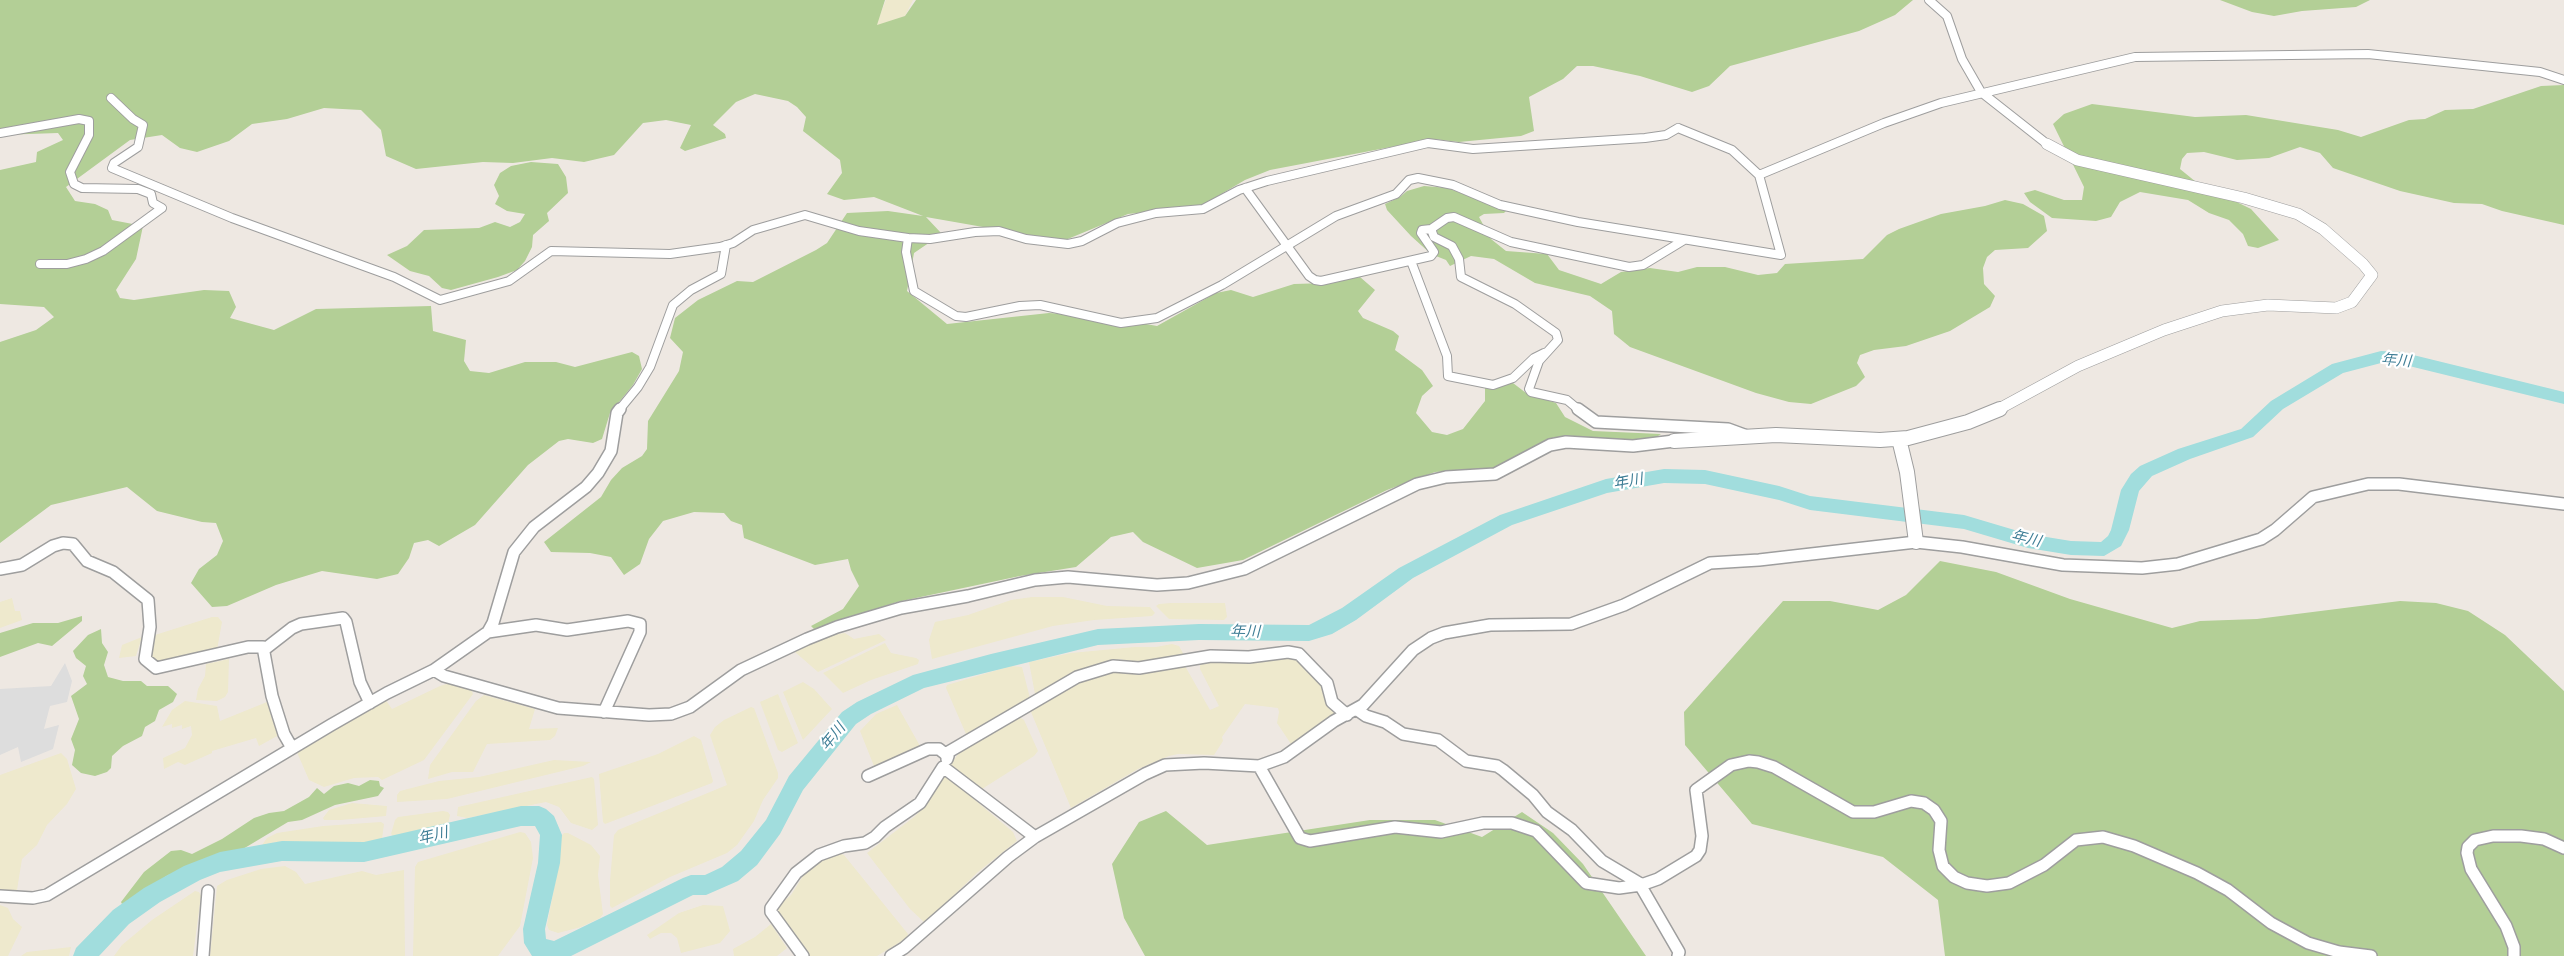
<!DOCTYPE html>
<html>
<head>
<meta charset="utf-8">
<style>
  body { margin:0 }
  canvas { display:block; background:#eee8e2 }
</style>
</head>
<body>
<canvas width="2564" height="956"></canvas>
<script>
const g = document.querySelector('canvas').getContext('2d');
g.lineJoin = 'round';
function paint(path, color) { g.fillStyle = color; g.fill(path, 'evenodd'); }
const poly = rows => new Path2D(rows.map(r => 'M' + r).join(''));
function strokePath(path, color, width, dash) { g.strokeStyle = color; g.lineWidth = width; g.lineCap = dash ? 'butt' : 'round'; g.setLineDash(dash || []); g.stroke(path); }
function label(font, color, halo, rows, align = 'center') {
  g.font = font + ' Arial,"Noto Sans JP",sans-serif'; g.lineWidth = 4.5; g.setLineDash([]); g.textBaseline = 'middle'; g.strokeStyle = halo; g.fillStyle = color; for (const [text, x, y, turn = 0] of rows) {
    g.save(); g.translate(x, y); g.rotate((+turn || 0) * Math.PI / 180); g.textAlign = isNaN(turn) ? turn : align; if (halo) g.strokeText(text, 0, 0); g.fillText(text, 0, 0); g.restore();
  }
}
const farmland = poly([
  [886,0,913,0,905,16,878,26,876,25],
  [1032,597,1063,597,1107,606,1150,607,1155,613,1152,616,1094,620,1053,626,932,659,929,640,935,622,968,615,1011,600],
  [12,598,15,611,20,611,22,620,0,628,0,602],
  [1171,603,1225,603,1227,617,1224,620,1169,619,1156,606,1159,604],
  [212,617,218,617,222,622,217,650,159,666,150,660,155,635],
  [845,633,854,639,879,634,886,640,818,672,795,652,797,649,831,635],
  [142,637,136,656,119,658,122,645],
  [885,643,891,653,916,658,919,660,918,664,871,680,843,693,823,673],
  [1172,644,1179,646,1184,655,1130,663,1121,659,1106,662,1039,695,1035,694,1029,662,1071,653,1135,647,1156,647],
  [1295,657,1305,670,1324,688,1326,702,1336,715,1291,744,1277,723,1279,712,1278,708,1245,704,1222,737,1223,741,1214,755,1178,754,1169,756,1138,769,1071,808,1031,712,1033,709,1070,685,1114,670,1185,666,1210,710,1219,706,1200,669,1200,664,1202,662],
  [229,659,228,692,225,697,217,701,196,700,198,689,205,676,206,664],
  [1011,666,1022,667,1030,698,966,734,946,688,947,685],
  [803,682,814,689,832,709,803,740,783,692],
  [450,683,471,689,473,694,424,760,382,780,378,777,354,778,324,787,309,780,296,750,385,699,392,709,440,686],
  [778,694,798,743,782,752,778,750,760,702],
  [484,695,535,709,529,729,558,728,555,736,550,740,487,744,473,772,452,772,428,779,430,765,476,701],
  [185,701,217,706,220,721,267,702,274,725,279,735,259,746,256,738,212,751,212,753,185,765,178,762,164,769,163,758,185,748,192,735,191,726,182,729,182,725,172,728,172,724,162,727,172,710],
  [897,705,920,746,877,766,874,766,860,731,876,714],
  [751,707,754,708,778,773,778,778,763,800,754,821,737,845,727,853,670,877,612,908,610,906,610,881,614,835,618,830,727,785,710,735,715,727,724,720],
  [1019,717,1024,720,1038,751,1034,756,982,789,954,768,951,764,958,754],
  [694,736,701,740,713,781,712,783,605,824,603,822,599,774,658,754],
  [61,753,67,759,76,789,67,804,47,825,37,845,22,859,17,890,14,892,0,890,0,775],
  [554,760,591,762,583,766,447,799,397,802,397,795,400,791,439,781,479,777],
  [944,774,1013,832,1017,841,978,872,925,923,910,909,867,853,914,817,924,807],
  [592,777,594,779,598,825,592,830,571,823,559,807,546,802,467,818,457,816,458,807],
  [352,803,387,806,386,816,340,820,324,820,323,818,329,810],
  [443,811,448,812,450,815,448,824,394,837,391,834,395,820,398,817],
  [381,822,384,824,382,839,378,842,276,842,262,845,267,838,277,833,323,826],
  [520,832,525,833,531,842,533,858,520,926,498,956,413,956,415,867,418,862],
  [564,833,568,833,591,845,600,856,598,875,603,914,600,918,581,927,558,933,549,930,547,925,558,868,560,838],
  [836,852,844,855,908,934,907,938,877,956,808,956,778,912,780,904,791,895,808,868,824,857],
  [285,866,296,872,305,884,362,871,376,875,404,870,405,956,210,956,217,886,227,880,261,869],
  [195,891,199,892,201,896,193,956,114,956,122,945,152,920],
  [0,905,8,908,13,919,22,927,8,956,0,956],
  [703,905,723,906,730,931,720,943,681,953,677,938,671,933,661,933,650,939,647,935,679,913],
  [771,924,787,948,777,956,734,956,733,949,755,937],
  [71,947,69,956,21,956,27,952]
]);
const forest = poly([
  [0,0,885,0,877,25,905,16,916,0,1913,0,1895,15,1859,31,1730,66,1709,86,1692,92,1640,76,1593,66,1577,66,1563,79,1529,97,1534,131,1521,136,1459,142,1433,139,1270,170,1245,180,1201,206,1128,214,1063,241,926,217,942,234,914,253,907,291,947,324,1049,313,1113,318,1157,326,1216,293,1231,290,1253,297,1294,284,1326,283,1360,277,1375,290,1358,311,1363,318,1393,331,1399,336,1395,350,1422,370,1433,386,1422,396,1416,413,1432,432,1447,435,1463,429,1485,401,1485,388,1491,381,1513,383,1526,393,1556,403,1565,417,1593,431,1661,434,1655,438,1637,441,1597,441,1554,437,1506,467,1435,472,1387,490,1243,560,1197,568,1143,542,1133,532,1111,537,1076,567,1020,576,897,602,814,629,811,626,843,609,859,586,851,570,848,559,815,565,744,538,742,525,731,521,724,513,694,512,663,521,649,539,640,564,624,575,611,557,590,553,551,552,544,542,601,497,611,480,622,468,642,456,647,449,648,421,679,371,683,352,670,338,675,318,698,300,737,281,753,282,816,250,827,243,847,213,888,211,923,216,874,197,844,200,827,194,842,173,840,160,803,131,806,117,797,107,788,101,755,94,736,102,713,125,725,134,726,138,685,151,680,148,691,125,666,120,643,123,614,155,584,162,552,158,513,163,483,162,416,169,386,156,381,130,361,110,324,108,287,119,252,124,229,141,197,152,180,148,162,135,130,140,66,187,75,201,95,204,108,210,112,220,143,226,136,259,116,290,120,298,134,300,204,290,229,291,236,307,230,318,274,330,316,309,431,306,433,331,466,340,464,361,470,371,489,373,525,362,556,362,575,367,632,352,639,356,642,369,633,385,610,413,602,439,593,443,568,439,559,441,528,465,475,525,439,546,428,540,414,543,409,558,398,574,377,579,322,571,276,585,227,606,212,607,191,583,199,569,217,555,223,541,216,523,202,522,157,511,127,487,51,505,0,543,0,342,36,330,54,317,44,307,0,304,0,170,36,162,37,152,63,140,58,133,0,135],
  [2220,0,2370,0,2356,7,2302,11,2274,16,2252,12],
  [2564,85,2564,225,2502,211,2482,204,2454,203,2400,191,2333,168,2320,153,2300,147,2269,158,2237,160,2204,152,2187,153,2182,159,2180,169,2196,182,2251,209,2279,240,2258,248,2248,246,2243,234,2229,220,2209,213,2188,200,2140,192,2120,202,2111,217,2096,221,2052,218,2030,202,2024,193,2035,190,2064,200,2082,200,2084,187,2053,124,2064,114,2092,104,2195,117,2246,115,2338,130,2361,137,2409,120,2425,119,2445,110,2473,109,2541,86],
  [531,162,558,164,566,177,568,193,547,213,549,221,533,235,532,247,525,261,517,270,498,277,451,290,442,288,429,276,410,271,387,255,407,246,424,230,479,228,495,222,510,227,520,222,525,214,507,211,495,204,499,196,494,185,500,173,511,166],
  [1424,186,1448,188,1506,211,1504,213,1484,214,1479,217,1491,239,1506,251,1547,254,1559,270,1601,284,1621,272,1650,268,1678,272,1697,267,1725,267,1758,275,1777,273,1785,264,1863,259,1887,235,1899,229,1941,214,1985,206,2005,200,2023,204,2044,216,2047,231,2028,248,1995,250,1987,257,1983,268,1984,284,1995,296,1990,307,1950,331,1906,346,1874,350,1860,355,1857,363,1865,377,1856,386,1811,404,1789,402,1756,393,1630,347,1614,334,1612,311,1590,296,1535,283,1494,259,1471,256,1450,266,1446,260,1431,254,1411,236,1387,210,1385,204,1400,197,1407,191],
  [1940,561,1996,572,2070,599,2172,628,2200,621,2257,619,2400,601,2436,603,2468,611,2505,635,2564,691,2564,956,1945,956,1938,900,1883,857,1752,824,1685,745,1684,712,1783,601,1830,601,1878,610,1906,595],
  [82,616,82,621,52,646,38,643,0,657,0,633,33,623,58,623],
  [101,629,102,643,108,652,104,665,108,677,123,681,141,681,147,686,168,686,177,694,173,702,159,710,155,721,145,727,142,736,123,746,112,756,111,768,107,772,95,776,81,773,72,765,75,750,71,739,79,719,71,696,87,684,83,676,86,666,76,658,73,651,88,635],
  [370,780,379,781,380,786,384,788,378,796,335,805,302,820,288,822,243,849,201,863,183,872,168,875,131,900,122,904,121,902,144,872,171,851,181,850,192,854,222,839,254,818,269,813,284,811,309,797,317,788,324,794,334,786,348,783,359,786],
  [1166,811,1207,845,1370,820,1435,820,1482,837,1522,812,1553,833,1583,864,1646,956,1145,956,1124,918,1112,864,1139,822]
]);
const parking = poly([
  [65,663,72,681,67,702,50,706,44,729,59,725,53,749,21,762,18,747,0,755,0,689,51,686]
]);
const river = poly([
  [2381,351,2401,352,2564,392,2564,404,2401,364,2381,363,2343,373,2283,409,2253,437,2190,459,2152,476,2139,491,2129,530,2121,546,2104,556,2071,555,2028,548,1964,529,1810,510,1779,500,1705,484,1664,483,1607,493,1512,525,1413,578,1356,620,1332,634,1309,641,1199,640,1098,645,924,688,871,714,856,724,803,790,780,834,757,865,738,881,706,895,693,895,571,956,532,956,524,943,523,929,538,863,540,835,535,826,521,826,364,862,282,861,220,872,200,880,160,902,129,924,99,956,73,956,76,948,113,910,144,888,184,866,220,852,282,841,364,842,521,806,539,806,546,809,554,816,562,835,560,863,545,929,546,939,554,941,683,878,691,875,705,875,722,867,741,851,766,820,789,776,842,712,857,702,913,675,991,654,1098,629,1199,624,1309,625,1342,608,1399,568,1500,515,1606,479,1664,469,1705,470,1779,486,1810,496,1964,515,2028,534,2071,541,2101,542,2108,536,2111,530,2121,490,2131,474,2140,466,2178,449,2241,429,2271,401,2332,364,2381,351]
]);
const minorFar1 = poly([
  [1929,0,1947,16,1962,59,1981,92,2047,144],
  [111,98,133,119,143,125,138,147,114,163,112,168,232,218,394,277,440,300,509,281,551,251,670,254,720,247,733,243,753,230,805,215,859,231,908,238],
  [1678,128,1732,150,1759,175,1781,255,1578,222,1500,205,1453,185,1418,178,1409,180,1396,194,1336,216,1222,285,1157,318,1121,323,1040,305,1020,306,966,317,956,316,914,291,906,252,908,238,930,239,975,232,999,231,1026,239,1068,244,1082,241,1117,223,1156,213,1203,209,1239,190,1267,181,1428,143,1473,149,1645,138,1666,135,1678,128],
  [0,133,79,119,89,121,89,135,70,172,74,184,82,188,138,189,151,194,153,203,162,208,103,251,86,259,67,264,40,264],
  [1759,175,1884,123,1941,103,2135,57,2368,54,2540,72,2564,80],
  [1245,188,1309,276,1315,280,1321,281,1431,256,1434,252,1421,233,1422,230,1431,229],
  [1411,261,1447,356,1448,376,1493,385,1513,378,1534,358,1544,353],
  [619,410,638,387,650,367,673,305,691,290,721,274,726,245],
  [1579,410,1567,400,1531,392,1529,389,1539,361,1558,340,1556,333,1515,304,1461,277,1459,259,1452,246,1434,237,1431,229,1447,218,1454,217,1511,242,1629,267,1643,265,1684,240]
]);
const minor = poly([
  [1578,409,1596,422,1728,429,1747,436],
  [0,569,22,565,53,546,63,543,73,544,87,561,113,572,148,600,150,627,145,659,156,668,248,647,263,647,272,696,284,734,292,748],
  [488,632,536,625,567,630,628,621,640,624,640,632,604,712],
  [265,649,292,628,301,624,343,618,346,622,360,682,370,703],
  [434,670,444,676,558,708,649,715,671,714,690,707,741,670,807,639,837,627,901,608,968,596,1035,580,1068,577,1157,585,1188,583,1244,569,1417,484,1446,477,1495,474,1550,445,1566,442,1633,446,1674,441],
  [1356,709,1366,716,1385,722,1403,734,1438,740,1466,761,1497,766,1503,770,1533,795,1547,812,1572,830,1602,861,1639,883,1679,952,1678,956],
  [945,754,1077,677,1113,666,1139,668,1211,656,1249,657,1288,652,1299,654,1327,683,1332,702,1347,715],
  [1259,766,1300,838,1310,841,1395,827,1441,832,1483,823,1512,823,1536,831,1586,883,1619,888,1641,885,1658,879,1696,856,1700,850,1702,836,1696,790,1731,765,1749,761,1758,762,1774,767,1853,812,1874,812,1911,801,1924,803,1934,810,1941,821,1939,850,1943,866,1954,877,1967,883,1987,886,2009,883,2044,865,2076,840,2103,837,2134,846,2197,873,2228,890,2271,923,2308,943,2339,952,2371,956],
  [868,776,928,749,939,749,948,756,947,759],
  [0,896,33,898,47,895,331,725,387,693,434,670,488,632,493,623,514,552,534,527,586,487,598,473,611,451,617,413,620,409],
  [203,956,208,891],
  [803,956,771,912,771,908,796,873,819,855,844,846,865,843,875,837,885,827,920,803,943,767,1035,837],
  [891,956,904,948,1008,857,1035,837,1145,774,1165,765,1204,763,1259,766,1284,757,1334,721,1363,705,1413,650,1431,638,1444,633,1490,625,1571,624,1624,605,1710,563,1759,560,1916,542,1962,547,2063,565,2142,568,2178,564,2261,539,2275,530,2313,497,2368,484,2399,484,2564,504],
  [2514,956,2514,947,2506,926,2471,869,2467,853,2468,847,2475,840,2493,836,2521,836,2544,839,2564,848]
]);
const tertiaryFar1 = poly([
  [1997,410,2078,366,2164,330,2222,311,2268,305,2336,308,2352,302,2372,275,2363,264,2323,229,2298,214,2244,198,2077,160,2047,144]
]);
const tertiary = poly([
  [1899,439,1907,472,1916,542],
  [1674,441,1776,435,1880,440,1908,438,1968,422,2000,409]
]);
const waterNames = [
  ["年川",2396,361,4],
  ["年川",1628,482,-10],
  ["年川",2026,539,13],
  ["年川",1245,632,1],
  ["年川",833,737,-51],
  ["年川",433,836,-13]
];
paint(farmland, '#eee9cd');
paint(forest, '#b3cf96');
paint(parking, '#ddd');
paint(river, '#a1dddd');
strokePath(minorFar1, '#9e9e9e', 10);
strokePath(minor, '#9e9e9e', 14);
strokePath(tertiaryFar1, '#9e9e9e', 12);
strokePath(tertiary, '#9e9e9e', 16);
strokePath(minorFar1, '#fff', 8);
strokePath(minor, '#fff', 11);
strokePath(tertiaryFar1, '#fff', 11);
strokePath(tertiary, '#fff', 14);
label('italic 15px', '#3f7e96', '#fff', waterNames);
</script>
</body>
</html>
